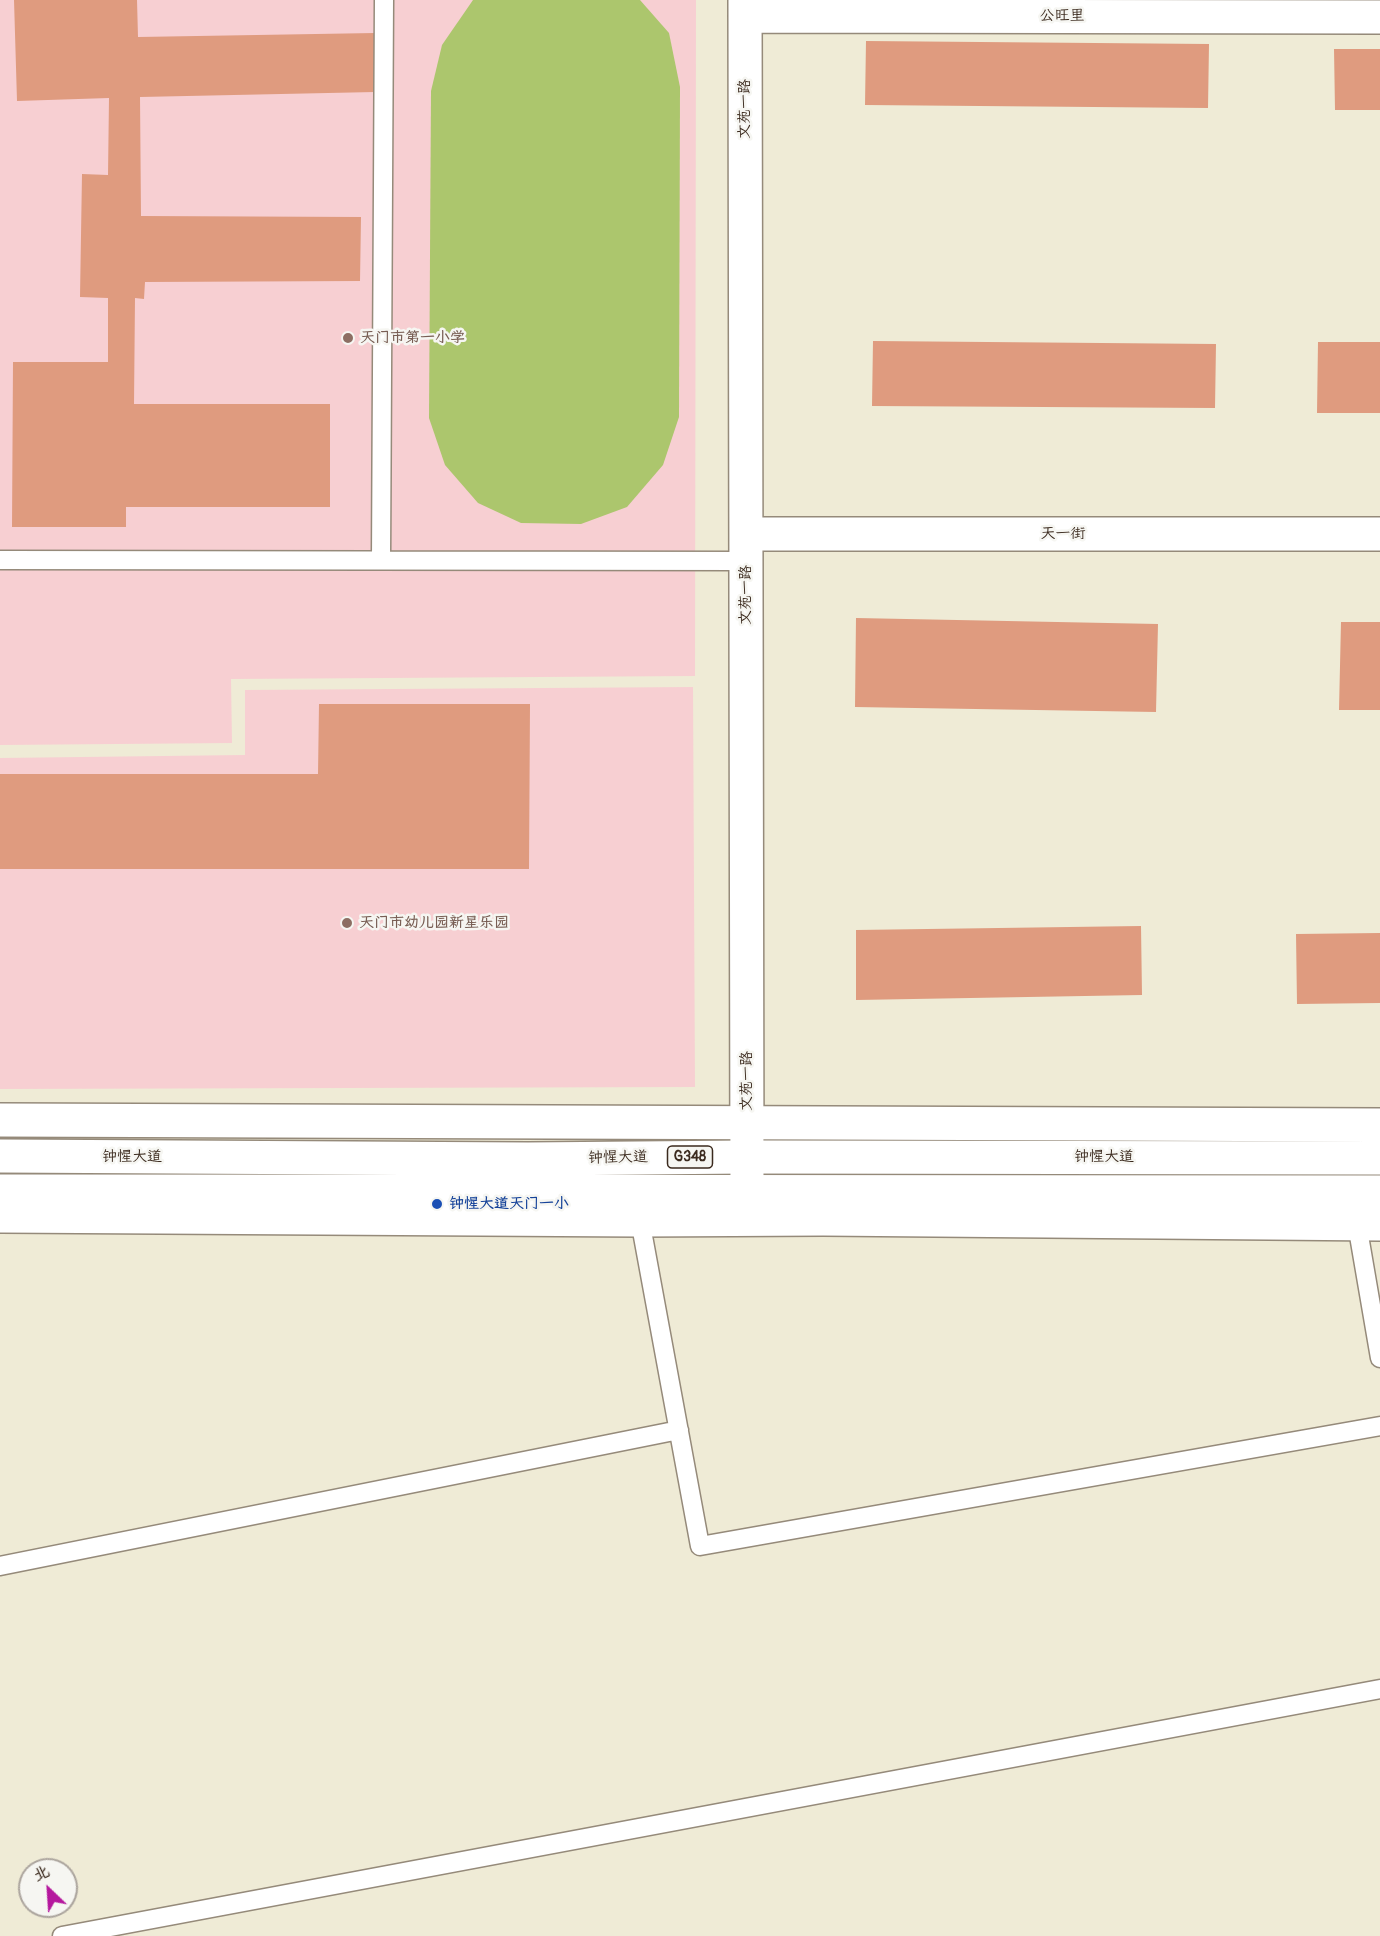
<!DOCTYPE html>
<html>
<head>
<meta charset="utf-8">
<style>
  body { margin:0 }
  #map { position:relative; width:1380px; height:1936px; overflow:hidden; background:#efebd6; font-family:Pangolin,"LXGW WenKai TC",sans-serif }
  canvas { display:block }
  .north { position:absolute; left:18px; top:1858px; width:60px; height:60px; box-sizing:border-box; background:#f6f6f2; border:2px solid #aba49d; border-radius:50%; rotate:335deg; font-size:16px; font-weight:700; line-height:24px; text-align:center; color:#3b2a1e }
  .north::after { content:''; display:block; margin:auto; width:21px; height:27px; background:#b5179e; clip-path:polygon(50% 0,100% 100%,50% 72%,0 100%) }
</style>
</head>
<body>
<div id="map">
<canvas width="1380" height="1936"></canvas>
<div class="north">北</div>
</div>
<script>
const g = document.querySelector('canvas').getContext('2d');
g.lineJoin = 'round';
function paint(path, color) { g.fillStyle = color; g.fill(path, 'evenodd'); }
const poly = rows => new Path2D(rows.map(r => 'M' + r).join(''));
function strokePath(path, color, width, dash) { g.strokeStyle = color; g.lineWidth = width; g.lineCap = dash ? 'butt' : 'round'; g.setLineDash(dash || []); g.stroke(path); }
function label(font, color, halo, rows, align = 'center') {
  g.font = font + ' Pangolin,"LXGW WenKai TC",sans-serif'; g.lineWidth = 5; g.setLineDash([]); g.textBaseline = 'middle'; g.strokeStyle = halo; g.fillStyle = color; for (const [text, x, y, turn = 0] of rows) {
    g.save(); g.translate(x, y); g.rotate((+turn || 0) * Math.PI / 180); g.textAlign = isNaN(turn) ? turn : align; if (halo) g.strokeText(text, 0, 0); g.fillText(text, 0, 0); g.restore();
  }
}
const built = poly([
  [0,0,696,0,695,676,231,679,232,743,0,745],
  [693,687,695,1087,0,1089,0,758,245,755,245,690]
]);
const green = poly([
  [473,0,640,0,669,33,680,87,679,417,663,465,627,507,581,524,521,523,478,503,445,465,429,418,431,91,442,45]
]);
const building = poly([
  [14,0,137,0,138,37,375,33,375,92,140,97,141,216,361,217,360,281,145,282,144,299,135,298,134,404,330,404,330,507,126,507,126,527,12,527,13,362,108,362,108,298,80,297,82,174,108,175,109,98,17,101],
  [866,41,1209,44,1208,108,865,105],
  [1334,49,1380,49,1380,110,1335,110],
  [873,341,1216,344,1215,408,872,406],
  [1318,342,1380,342,1380,413,1317,413],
  [856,618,1158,624,1156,712,855,707],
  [1341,622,1380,622,1380,710,1339,710],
  [319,704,530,704,529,869,0,869,0,774,318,774],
  [1141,926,1142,995,856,1000,856,930],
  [1380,933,1380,1003,1297,1004,1296,934]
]);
const lane = poly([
  [0,560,746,561],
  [381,560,384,0],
  [640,1220,700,1546,1380,1426],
  [1357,1224,1380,1358],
  [0,1566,679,1430],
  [62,1936,1380,1689]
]);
const street = poly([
  [745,0,747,1186],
  [745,16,1380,17],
  [746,534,1380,534]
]);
const highway = poly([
  [0,1120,1380,1125],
  [0,1156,528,1159,747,1157,1380,1158],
  [0,1191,1380,1192],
  [0,1216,640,1220,823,1219,1380,1224]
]);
const markers = [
  [348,338,6,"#8d6e63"],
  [347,923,6,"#8d6e63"],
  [437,1204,6,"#1a4fb4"]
];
const shields = [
  [690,1157,45]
];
const shieldNames = [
  ["G348",690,1157]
];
const streetNames = [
  ["公旺里",1062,16],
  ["文苑一路",745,109,-90],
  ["天一街",1063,534],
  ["文苑一路",746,595,-90],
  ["文苑一路",747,1081,-90],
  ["钟惺大道",132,1157],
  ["钟惺大道",1104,1157],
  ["钟惺大道",618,1158,-1]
];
const educationNames = [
  ["天门市第一小学",360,338],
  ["天门市幼儿园新星乐园",359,923]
];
const transitNames = [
  ["钟惺大道天门一小",449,1204]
];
paint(built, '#f7cfd2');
paint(green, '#acc66d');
paint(building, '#df9b7f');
strokePath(lane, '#958a7a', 21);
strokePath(street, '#958a7a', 36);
strokePath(highway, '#958a7a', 36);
strokePath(lane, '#fff', 18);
strokePath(street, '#fff', 33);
strokePath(highway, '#fff', 33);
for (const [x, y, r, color] of markers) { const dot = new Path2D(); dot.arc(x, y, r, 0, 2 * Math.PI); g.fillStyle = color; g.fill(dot); strokePath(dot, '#f6f6f2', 2); }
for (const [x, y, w] of shields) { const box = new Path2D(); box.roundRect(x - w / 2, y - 11, w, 22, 4.5); g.fillStyle = '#f6f6f2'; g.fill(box); strokePath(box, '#3b2a1e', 1.5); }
label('bold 14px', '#3b2a1e', null, shieldNames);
label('15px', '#3b2a1e', '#f6f6f2', streetNames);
label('bold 15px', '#785e54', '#f6f6f2', educationNames, 'left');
label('bold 15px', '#164399', '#f6f6f2', transitNames, 'left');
</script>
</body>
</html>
